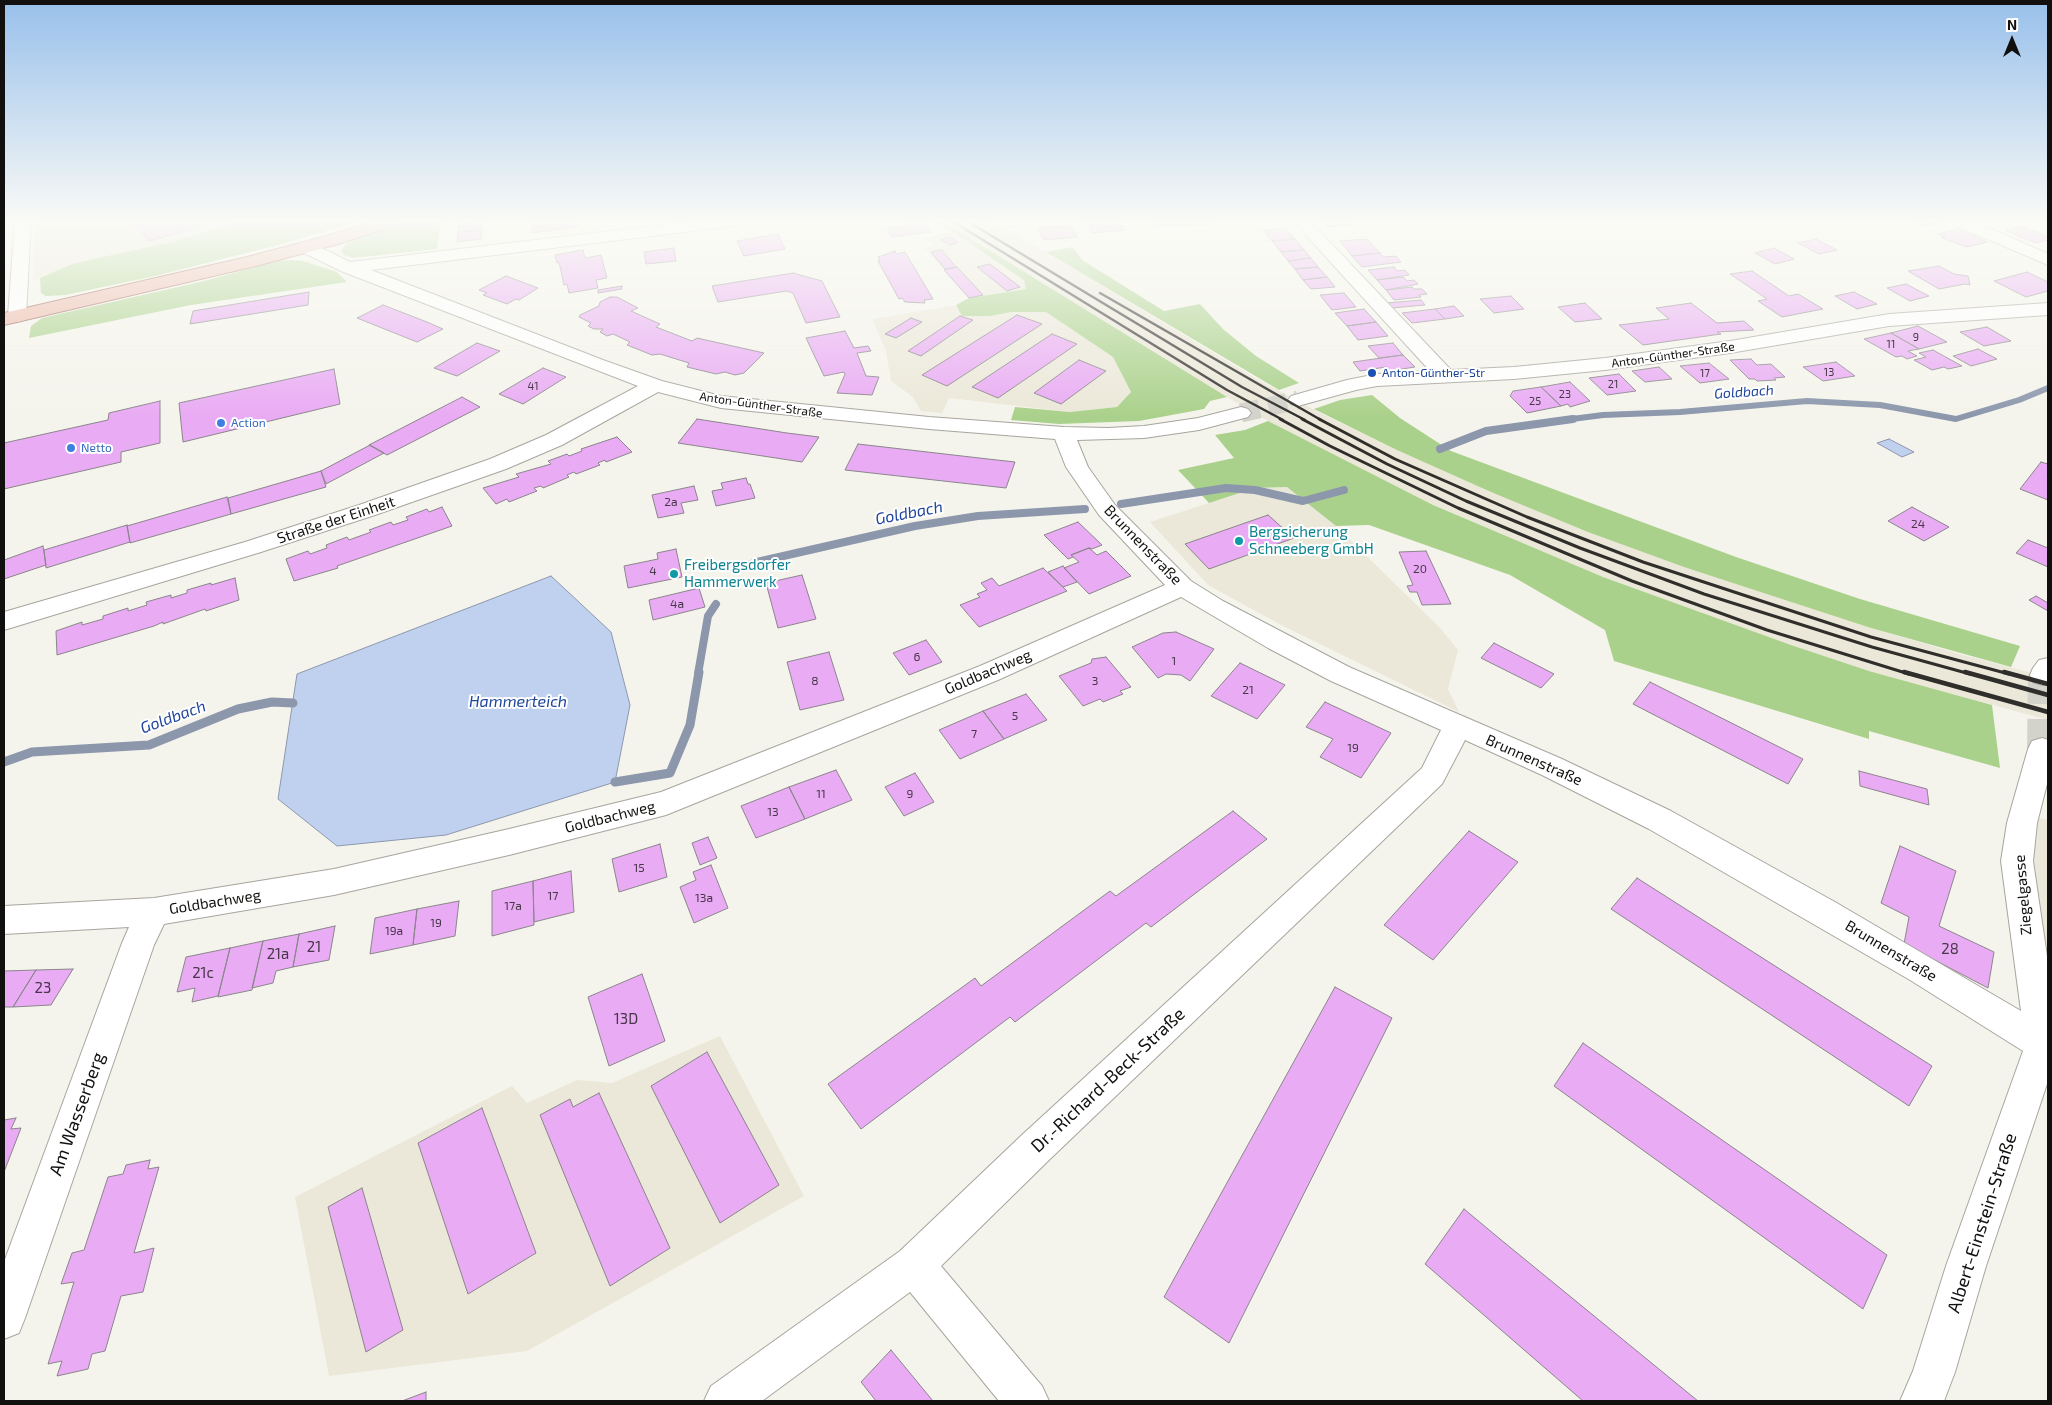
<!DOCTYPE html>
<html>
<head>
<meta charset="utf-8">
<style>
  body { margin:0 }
  #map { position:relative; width:2052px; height:1405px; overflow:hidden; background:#f5f4ec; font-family:"Exo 2",sans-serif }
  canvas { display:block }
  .frame { position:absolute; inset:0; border:5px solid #11100e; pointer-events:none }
  .north { position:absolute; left:1987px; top:15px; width:50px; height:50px; -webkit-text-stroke:4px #fff; paint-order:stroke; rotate:0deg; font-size:14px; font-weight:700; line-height:20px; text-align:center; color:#11100e }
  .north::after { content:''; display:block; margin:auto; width:18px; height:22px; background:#11100e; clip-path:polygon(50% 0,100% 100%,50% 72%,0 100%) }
</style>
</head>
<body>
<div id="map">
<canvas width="2052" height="1405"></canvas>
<div class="frame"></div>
<div class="north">N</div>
</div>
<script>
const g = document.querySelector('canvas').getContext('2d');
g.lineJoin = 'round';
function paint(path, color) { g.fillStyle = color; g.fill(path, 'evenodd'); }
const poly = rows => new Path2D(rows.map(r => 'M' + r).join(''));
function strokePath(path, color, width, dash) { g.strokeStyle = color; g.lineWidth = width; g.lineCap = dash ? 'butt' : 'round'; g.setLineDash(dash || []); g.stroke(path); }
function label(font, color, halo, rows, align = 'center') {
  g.font = font + ' "Exo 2",sans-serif'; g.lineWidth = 4; g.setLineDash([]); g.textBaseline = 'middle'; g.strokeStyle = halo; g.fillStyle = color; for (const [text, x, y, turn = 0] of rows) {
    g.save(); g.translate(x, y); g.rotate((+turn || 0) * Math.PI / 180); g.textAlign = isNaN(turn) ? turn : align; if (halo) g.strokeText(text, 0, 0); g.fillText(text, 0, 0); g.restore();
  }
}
const built = poly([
  [35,221,243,221,170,242,72,264,33,281],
  [942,221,994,221,1257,379,1324,415,1491,492,1871,628,1963,655,2048,677,2048,720,1869,671,1791,645,1603,577,1433,505,1289,433,1227,397],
  [952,231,1024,279,1026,289,969,298,923,247,933,245,924,238],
  [956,305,962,316,990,316,1011,312,1046,312,1113,357,1131,392,1117,407,1070,412,949,398,942,413,921,411,913,397,891,381,886,351,872,319],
  [1288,487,1336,526,1441,629,1458,650,1448,689,1459,712,1281,625,1208,585,1150,522,1255,488],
  [2028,816,2048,820,2048,961],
  [720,1036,804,1196,527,1351,329,1376,295,1197,512,1086,527,1103,577,1080,612,1083]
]);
const green = poly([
  [243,221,359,221,282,244,155,276,65,295,46,296,41,293,40,278,72,264,170,242],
  [410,221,446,221,440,226,437,249,353,258,344,255,341,251,346,244,354,239],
  [932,221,942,221,1227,397,1210,401,1204,409,1139,421,1059,424,1011,420,1015,407,1070,412,1117,407,1131,392,1113,357,1046,312,1011,312,990,316,962,316,956,305,969,298,1026,289,1024,280,952,231],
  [1073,247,1082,260,1164,311,1200,304,1223,329,1256,356,1299,383,1279,390,1046,252],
  [291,260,303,261,337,272,347,282,191,305,29,338,31,326,42,318,204,281,278,261],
  [1372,395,1400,418,1451,451,1736,557,1860,599,2020,646,2011,667,1871,628,1684,567,1588,532,1491,492,1397,450,1314,409,1340,400],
  [1268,421,1433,505,1603,577,1791,645,1869,671,1992,705,2000,768,1869,731,1869,739,1614,661,1605,630,1510,575,1369,525,1336,526,1287,487,1255,488,1209,503,1178,470,1234,458,1215,435,1245,430]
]);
const water = poly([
  [1889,439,1914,452,1902,457,1877,443,1889,439],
  [551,576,611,632,630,705,615,782,446,835,337,846,278,799,297,674,551,576]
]);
const streamFar2 = poly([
  [1564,420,1603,415,1680,412,1807,401,1880,405,1956,419,2019,400,2048,388]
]);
const streamFar1 = poly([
  [1440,449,1486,431,1573,419],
  [1121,504,1226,488,1255,490,1303,501,1344,490],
  [743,567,757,562,915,526,978,516,1085,509],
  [698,674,708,616,716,604]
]);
const stream = poly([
  [4,762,32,752,149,745,238,709,272,702,293,703],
  [615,782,670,773,690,725,699,672]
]);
const building = poly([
  [131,221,220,221,149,241,131,221],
  [482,221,482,230,458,232,459,224,482,221],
  [554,221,577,221,577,227,554,230,554,221],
  [554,221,554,230,532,233,532,222,554,221],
  [924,221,931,232,892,237,887,229,907,226,905,222,924,221],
  [1100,221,1119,221,1125,230,1092,233,1085,222,1100,221],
  [1153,221,1181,221,1183,225,1156,226,1153,221],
  [1181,221,1209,221,1211,224,1183,225,1181,221],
  [1322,221,1350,221,1354,224,1327,227,1322,221],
  [1907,221,1942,221,1945,222,1924,226,1913,221,1907,221],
  [1070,225,1077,237,1044,240,1038,228,1070,225],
  [2023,226,2048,237,2048,240,2036,243,2006,231,2023,226],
  [1285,228,1295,239,1272,241,1263,230,1285,228],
  [1958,229,1987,242,1967,247,1942,238,1945,237,1938,234,1958,229],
  [482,230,481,239,457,242,458,232,482,230],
  [778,234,785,249,744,256,737,241,778,234],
  [949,237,958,242,950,245,941,240,949,237],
  [1295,239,1304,250,1281,252,1272,241,1295,239],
  [1367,239,1380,253,1352,256,1340,241,1367,239],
  [1816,239,1837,250,1819,254,1798,243,1816,239],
  [674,248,676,261,646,264,644,252,674,248],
  [1774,248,1794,259,1775,264,1755,253,1774,248],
  [583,250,585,258,601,255,607,278,596,280,598,288,569,293,567,284,564,285,559,262,557,263,555,255,583,250],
  [942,250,956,267,945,269,931,252,942,250],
  [1304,250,1311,258,1288,261,1281,252,1304,250],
  [895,251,896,254,905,252,933,299,924,300,925,303,905,302,902,298,899,299,878,261,880,261,878,257,895,251],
  [1380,253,1384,257,1396,256,1401,262,1362,267,1352,256,1380,253],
  [1311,258,1318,267,1295,269,1288,261,1311,258],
  [990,264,1020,287,1007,291,977,267,990,264],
  [1939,266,1954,274,1968,276,1970,285,1965,284,1939,289,1908,271,1939,266],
  [957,267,983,295,969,298,944,270,957,267],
  [1318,267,1327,277,1303,280,1295,269,1318,267],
  [1394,267,1397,271,1405,270,1409,275,1377,280,1368,270,1394,267],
  [1752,271,1789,296,1798,294,1823,309,1782,317,1758,301,1767,299,1730,274,1752,271],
  [2027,272,2048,282,2048,291,2026,297,1994,281,2027,272],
  [793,273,822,281,840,317,806,323,793,293,786,291,718,302,712,286,793,273],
  [506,276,538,288,519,300,516,299,507,304,483,295,487,293,479,290,506,276],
  [1327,277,1335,287,1311,289,1303,280,1327,277],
  [1403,277,1407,281,1414,280,1418,284,1386,290,1377,280,1403,277],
  [1906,284,1929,296,1910,301,1887,288,1906,284],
  [622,286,622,289,598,293,598,290,622,286],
  [1412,287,1414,289,1422,289,1427,294,1419,295,1421,297,1394,300,1386,290,1412,287],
  [309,292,308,305,190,324,193,311,309,292],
  [1854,292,1877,304,1857,309,1835,296,1854,292],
  [1344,293,1356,307,1332,310,1320,295,1344,293],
  [1511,296,1524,309,1494,313,1480,299,1511,296],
  [610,297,617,297,638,308,631,311,660,324,656,327,692,341,697,338,764,353,744,373,735,375,725,372,716,374,687,367,689,363,660,354,652,355,627,345,630,342,613,334,607,336,600,332,603,329,594,329,588,326,591,323,579,317,580,315,599,306,600,302,610,297],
  [1421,300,1425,305,1392,308,1387,303,1421,300],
  [1585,303,1602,319,1575,322,1558,307,1585,303],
  [1691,303,1717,323,1744,321,1754,330,1717,332,1721,334,1643,345,1619,325,1669,319,1656,308,1691,303],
  [383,305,427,322,443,329,417,342,357,318,383,305],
  [1454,306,1464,316,1445,319,1435,309,1454,306],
  [1364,309,1376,322,1347,326,1335,313,1364,309],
  [1435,309,1445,319,1412,323,1402,313,1435,309],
  [1017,315,1042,324,947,386,922,375,1017,315],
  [960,316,973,320,921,356,908,351,960,316],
  [911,318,922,322,896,338,885,334,911,318],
  [1376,322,1388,336,1358,340,1347,326,1376,322],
  [1918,326,1947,342,1919,349,1891,333,1918,326],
  [1987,327,2011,341,1984,346,1960,332,1987,327],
  [845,331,854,348,868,346,871,351,857,353,866,376,879,377,872,395,837,393,845,374,844,372,824,376,806,338,845,331],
  [1891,333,1919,349,1908,351,1917,356,1907,359,1902,356,1896,357,1864,339,1891,333],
  [1052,334,1077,344,998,398,972,387,1052,334],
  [477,343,500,351,457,376,434,368,477,343],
  [1393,343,1403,355,1379,358,1368,346,1393,343],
  [1978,349,1997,359,1971,366,1953,356,1978,349],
  [1933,350,1962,366,1948,369,1944,367,1932,370,1914,360,1926,357,1919,353,1933,350],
  [1403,355,1415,367,1389,371,1386,367,1360,371,1353,362,1403,355],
  [1751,359,1757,365,1771,364,1785,377,1774,378,1776,380,1757,381,1755,379,1749,379,1730,360,1751,359],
  [1079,360,1106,371,1061,404,1034,393,1079,360],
  [1836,362,1855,376,1823,381,1803,367,1836,362],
  [1709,363,1729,379,1700,383,1680,366,1709,363],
  [1659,367,1672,379,1645,382,1632,371,1659,367],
  [543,368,566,377,523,404,499,394,543,368],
  [334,369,340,404,183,442,179,403,334,369],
  [1619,374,1636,391,1607,395,1589,378,1619,374],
  [1570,382,1590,401,1570,407,1568,404,1561,406,1541,387,1570,382],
  [1541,387,1561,406,1527,413,1510,396,1513,391,1541,387],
  [462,397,480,407,387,455,369,445,462,397],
  [160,401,160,443,121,452,121,462,4,489,4,443,108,420,109,413,160,401],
  [697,419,787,433,819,437,802,462,678,443,697,419],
  [617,437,632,452,606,462,605,460,598,463,600,465,576,474,574,472,567,475,569,477,543,488,541,486,534,488,537,491,509,502,507,499,496,504,483,488,519,477,516,474,551,464,548,461,567,454,569,456,582,451,581,449,617,437],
  [858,444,988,459,1015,462,1006,488,845,470,858,444],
  [370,445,384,453,326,484,321,471,370,445],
  [2041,462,2048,464,2048,500,2020,489,2041,462],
  [321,471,326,487,231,514,228,498,321,471],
  [746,478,748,484,750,484,755,498,716,506,712,491,723,489,721,483,746,478],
  [694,486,698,500,681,503,684,513,658,518,652,495,694,486],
  [227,497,231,514,130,543,127,526,227,497],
  [442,507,452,526,337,566,338,568,294,581,286,559,308,551,310,554,327,548,326,545,347,537,349,540,371,532,369,530,391,522,393,525,408,520,406,517,427,509,429,512,442,507],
  [1912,507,1949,527,1924,541,1888,521,1912,507],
  [1268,515,1294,538,1209,569,1185,544,1268,515],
  [1078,522,1102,545,1092,549,1089,548,1071,555,1073,557,1068,559,1044,535,1078,522],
  [127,525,130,542,46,568,44,550,127,525],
  [2028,540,2048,548,2048,567,2016,553,2028,540],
  [43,546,46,565,4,579,4,560,43,546],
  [1089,548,1097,555,1106,551,1131,576,1089,594,1064,568,1079,562,1071,555,1089,548],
  [676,549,682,577,628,588,624,566,658,559,657,553,676,549],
  [1426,551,1451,604,1422,605,1417,592,1410,592,1407,586,1413,585,1399,552,1426,551],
  [1063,566,1077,582,1063,587,1048,572,1063,566],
  [1043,568,1067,591,979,627,960,605,980,597,977,594,987,590,981,583,992,578,999,586,1043,568],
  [802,575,816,619,778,628,766,583,802,575],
  [235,578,239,600,206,611,205,609,163,624,163,622,154,626,57,655,56,631,82,622,82,625,103,619,103,616,128,608,128,611,147,605,146,602,171,595,171,598,187,593,187,590,211,583,211,585,235,578],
  [699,588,705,607,653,620,649,600,699,588],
  [2036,596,2048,603,2048,611,2029,600,2036,596],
  [1176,632,1214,649,1190,681,1181,675,1166,674,1158,678,1132,647,1163,633,1176,632],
  [926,640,942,662,909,675,893,653,926,640],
  [1494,643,1554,674,1541,688,1481,658,1494,643],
  [829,652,844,700,800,710,787,662,829,652],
  [1106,657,1131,687,1120,691,1123,694,1103,702,1100,699,1083,706,1059,676,1091,663,1092,659,1106,657],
  [1240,663,1285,685,1257,719,1211,696,1240,663],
  [1650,682,1803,759,1788,784,1633,704,1650,682],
  [1026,694,1047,720,1004,739,983,711,1026,694],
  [1325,702,1391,733,1361,778,1320,757,1333,739,1306,727,1325,702],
  [983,711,1004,739,960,759,939,730,983,711],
  [836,770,852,800,805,819,789,787,836,770],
  [1859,771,1927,789,1929,805,1860,786,1859,771],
  [915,773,934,802,904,816,885,787,915,773],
  [789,787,805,819,756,838,741,806,789,787],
  [1233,811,1267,839,1151,927,1146,923,1015,1022,1010,1017,861,1129,828,1084,975,978,981,986,1110,891,1116,896,1233,811],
  [1469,831,1518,862,1433,960,1384,925,1469,831],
  [708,837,717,858,700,865,692,843,708,837],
  [660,844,667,877,619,892,612,859,660,844],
  [1900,846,1956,871,1939,926,1994,952,1988,988,1904,944,1909,917,1881,903,1900,846],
  [711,865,728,908,694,923,680,887,696,880,693,872,711,865],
  [571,871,574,912,534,922,533,881,571,871],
  [1637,878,1932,1066,1909,1106,1611,909,1637,878],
  [533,881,534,925,492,936,492,891,533,881],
  [459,901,455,936,413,945,417,909,459,901],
  [417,909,413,945,370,954,375,918,417,909],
  [335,926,329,960,293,967,299,934,335,926],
  [299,934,293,967,276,971,273,983,252,988,263,941,299,934],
  [263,941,252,990,218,997,230,948,263,941],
  [230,948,218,996,192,1002,195,988,177,992,186,957,230,948],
  [73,969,51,1005,13,1007,36,970,73,969],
  [36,970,13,1007,4,1007,4,971,36,970],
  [642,974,665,1041,609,1066,588,997,642,974],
  [1335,987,1392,1018,1229,1343,1164,1297,1335,987],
  [1583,1043,1887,1255,1863,1309,1554,1086,1583,1043],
  [707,1052,779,1185,720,1223,651,1086,707,1052],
  [599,1093,670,1248,610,1286,540,1115,570,1099,573,1107,599,1093],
  [482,1108,536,1253,468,1294,418,1143,482,1108],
  [16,1118,11,1129,21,1128,4,1172,4,1120,16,1118],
  [150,1160,148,1169,159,1167,134,1253,154,1248,143,1292,121,1296,105,1351,92,1354,88,1369,57,1376,62,1361,48,1364,74,1282,61,1284,72,1253,84,1250,108,1177,123,1174,126,1165,150,1160],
  [362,1188,403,1330,366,1352,328,1207,362,1188],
  [1464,1209,1500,1239,1698,1401,1583,1401,1425,1264,1464,1209],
  [891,1350,933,1401,876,1401,861,1382,891,1350],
  [426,1392,426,1401,402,1401,426,1392]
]);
const minorTunnelFar1 = poly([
  [1241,413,1298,400]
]);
const minorTunnel = poly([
  [2042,749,2043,675]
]);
const minor = poly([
  [15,221,31,221,26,316,24,320,17,322,10,320,8,316,15,221],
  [696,221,742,221,740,225,734,226,371,270,603,360,662,381,721,396,929,417,1064,427,1108,428,1144,426,1198,418,1241,407,1248,409,1251,413,1248,417,1199,430,1144,438,1077,440,1088,467,1115,505,1191,581,1223,601,1349,667,1562,759,1671,811,1835,902,2021,1011,2001,861,2007,823,2028,749,2032,741,2042,738,2048,740,2048,780,2037,823,2033,861,2048,963,2048,1081,1986,1266,1955,1372,1944,1401,1900,1401,1913,1371,1946,1266,2023,1051,1910,980,1649,829,1542,775,1465,740,1442,784,1049,1160,941,1266,1042,1386,1049,1401,999,1401,910,1292,762,1401,704,1401,711,1386,900,1251,1023,1134,1422,768,1441,730,1331,681,1268,648,1181,597,998,680,666,815,509,855,334,895,164,924,154,945,25,1318,19,1333,4,1339,4,1262,122,943,129,927,4,934,4,906,154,898,334,869,509,829,661,792,980,666,1165,585,1099,515,1066,467,1055,439,929,429,721,408,658,392,562,445,506,469,375,515,261,552,4,630,4,612,245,542,359,505,490,459,546,435,638,386,341,271,300,251,297,247,300,243,306,242,312,243,350,262,696,221],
  [1007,221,1031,221,1029,225,1014,227,1008,226,1007,221],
  [1293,221,1310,221,1451,370,1514,367,1605,358,1730,341,1889,314,2048,303,2048,315,1889,326,1730,353,1605,370,1514,379,1377,386,1356,390,1298,406,1291,404,1288,400,1291,396,1347,380,1377,374,1430,371,1293,221],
  [1952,221,1973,221,2048,254,2048,265,1954,225,1952,221],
  [2048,658,2048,683,2043,685,2033,682,2030,675,2033,668,2039,660,2048,658]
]);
const primary = poly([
  [375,221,398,221,396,225,335,245,256,266,4,325,4,313,247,257,323,237,375,221]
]);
const railFar2 = poly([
  [952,221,1227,390,1283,420],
  [967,221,1242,387,1305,420],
  [1100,293,1321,420]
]);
const railFar1 = poly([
  [1280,419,1330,446,1458,508,1632,581,1767,630,1909,674],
  [1302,419,1387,464,1466,501,1580,548,1704,594,1872,647,1970,674],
  [1319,419,1395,459,1527,517,1643,562,1871,637,2009,674]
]);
const rail = poly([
  [1904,672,2048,712],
  [1965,672,2048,695],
  [2004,672,2048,684]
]);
const markers = [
  [1372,373,5,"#1a4fb4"],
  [221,423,5,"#3f7fe0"],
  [71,448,5,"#3f7fe0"],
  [1239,541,5,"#0f9aa8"],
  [674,574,5,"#0f9aa8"]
];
const farNumbernames = [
  ["9",1916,337],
  ["11",1891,344],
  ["13",1829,372],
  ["17",1705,373],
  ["21",1613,384],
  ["41",533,386],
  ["23",1565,394],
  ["25",1535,401]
];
const farStreetnames = [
  ["Anton-Günther-Straße",1673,355,-8],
  ["Anton-Günther-Straße",761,405,8]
];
const farTransitnames = [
  ["Anton-Günther-Str",1382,373]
];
const farShopnames = [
  ["Action",231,423],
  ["Netto",81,448]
];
const numberNames = [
  ["2a",671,502],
  ["24",1918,524],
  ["20",1420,569],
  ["4",653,571],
  ["4a",677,604],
  ["6",917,657],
  ["1",1174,661],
  ["8",815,681],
  ["3",1095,681],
  ["21",1248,690],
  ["5",1015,716],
  ["7",974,734],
  ["19",1353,748],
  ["11",821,794],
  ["9",910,794],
  ["13",773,812],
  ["15",639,868],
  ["17",553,896],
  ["13a",704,898],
  ["17a",513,906],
  ["19",436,923],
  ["19a",394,931]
];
const farWaternames = [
  ["Goldbach",1744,392,-4]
];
const streetNames = [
  ["Straße der Einheit",336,520,-18],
  ["Brunnenstraße",1143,545,46],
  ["Goldbachweg",988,672,-23],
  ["Brunnenstraße",1534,760,24],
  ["Goldbachweg",610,817,-14],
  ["Ziegelgasse",2023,895,-95],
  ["Goldbachweg",215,902,-9],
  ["Brunnenstraße",1891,951,31]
];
const cultureNames = [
  ["Bergsicherung",1249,532],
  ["Schneeberg GmbH",1249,549],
  ["Freibergsdorfer",684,565],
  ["Hammerwerk",684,582]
];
const nearNumbernames = [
  ["21",314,947],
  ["28",1950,949],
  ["21a",278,954],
  ["21c",203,973],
  ["23",43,988],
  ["13D",626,1019]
];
const waterNames = [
  ["Goldbach",909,513,-11],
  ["Hammerteich",518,702],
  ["Goldbach",173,717,-20]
];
const nearStreetnames = [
  ["Dr.-Richard-Beck-Straße",1108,1080,-43],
  ["Am Wasserberg",77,1114,-70],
  ["Albert-Einstein-Straße",1982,1223,-72]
];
paint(built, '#ebe8d9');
paint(green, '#aad18b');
paint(water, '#c0d1f0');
strokePath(water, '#8c97ac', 1);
strokePath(streamFar2, '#8c97ac', 6);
strokePath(streamFar1, '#8c97ac', 8);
strokePath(stream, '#8c97ac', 9);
paint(building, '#e9abf4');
strokePath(building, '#8a858b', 1);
strokePath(minorTunnelFar1, '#d3d2cb', 19, [19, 9]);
strokePath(minorTunnel, '#d3d2cb', 30, [30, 15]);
strokePath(minor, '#a7a59e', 2);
strokePath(primary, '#985c4b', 2);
paint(minor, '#fff');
paint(primary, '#ecb6a7');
strokePath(railFar2, '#2f2e2b', 2.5);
strokePath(railFar1, '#2f2e2b', 3);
strokePath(rail, '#2f2e2b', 4.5);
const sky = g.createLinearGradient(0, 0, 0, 417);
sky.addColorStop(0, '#98c0eb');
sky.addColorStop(0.53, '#fafaf6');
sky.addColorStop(1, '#fafaf600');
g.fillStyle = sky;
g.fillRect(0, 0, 2052, 417);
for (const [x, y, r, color] of markers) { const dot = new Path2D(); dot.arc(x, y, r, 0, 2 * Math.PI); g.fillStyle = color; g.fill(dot); strokePath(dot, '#fff', 2); }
label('11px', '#473748', null, farNumbernames);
label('12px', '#11100e', '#fff', farStreetnames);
label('12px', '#164399', '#fff', farTransitnames, 'left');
label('12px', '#366cbe', '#fff', farShopnames, 'left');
label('12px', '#473748', null, numberNames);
label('italic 14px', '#1f459c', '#fff', farWaternames);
label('15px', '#11100e', '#fff', streetNames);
label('15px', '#0d838f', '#fff', cultureNames, 'left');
label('15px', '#473748', null, nearNumbernames);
label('italic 16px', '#1f459c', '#fff', waterNames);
label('18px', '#11100e', '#fff', nearStreetnames);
</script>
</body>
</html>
